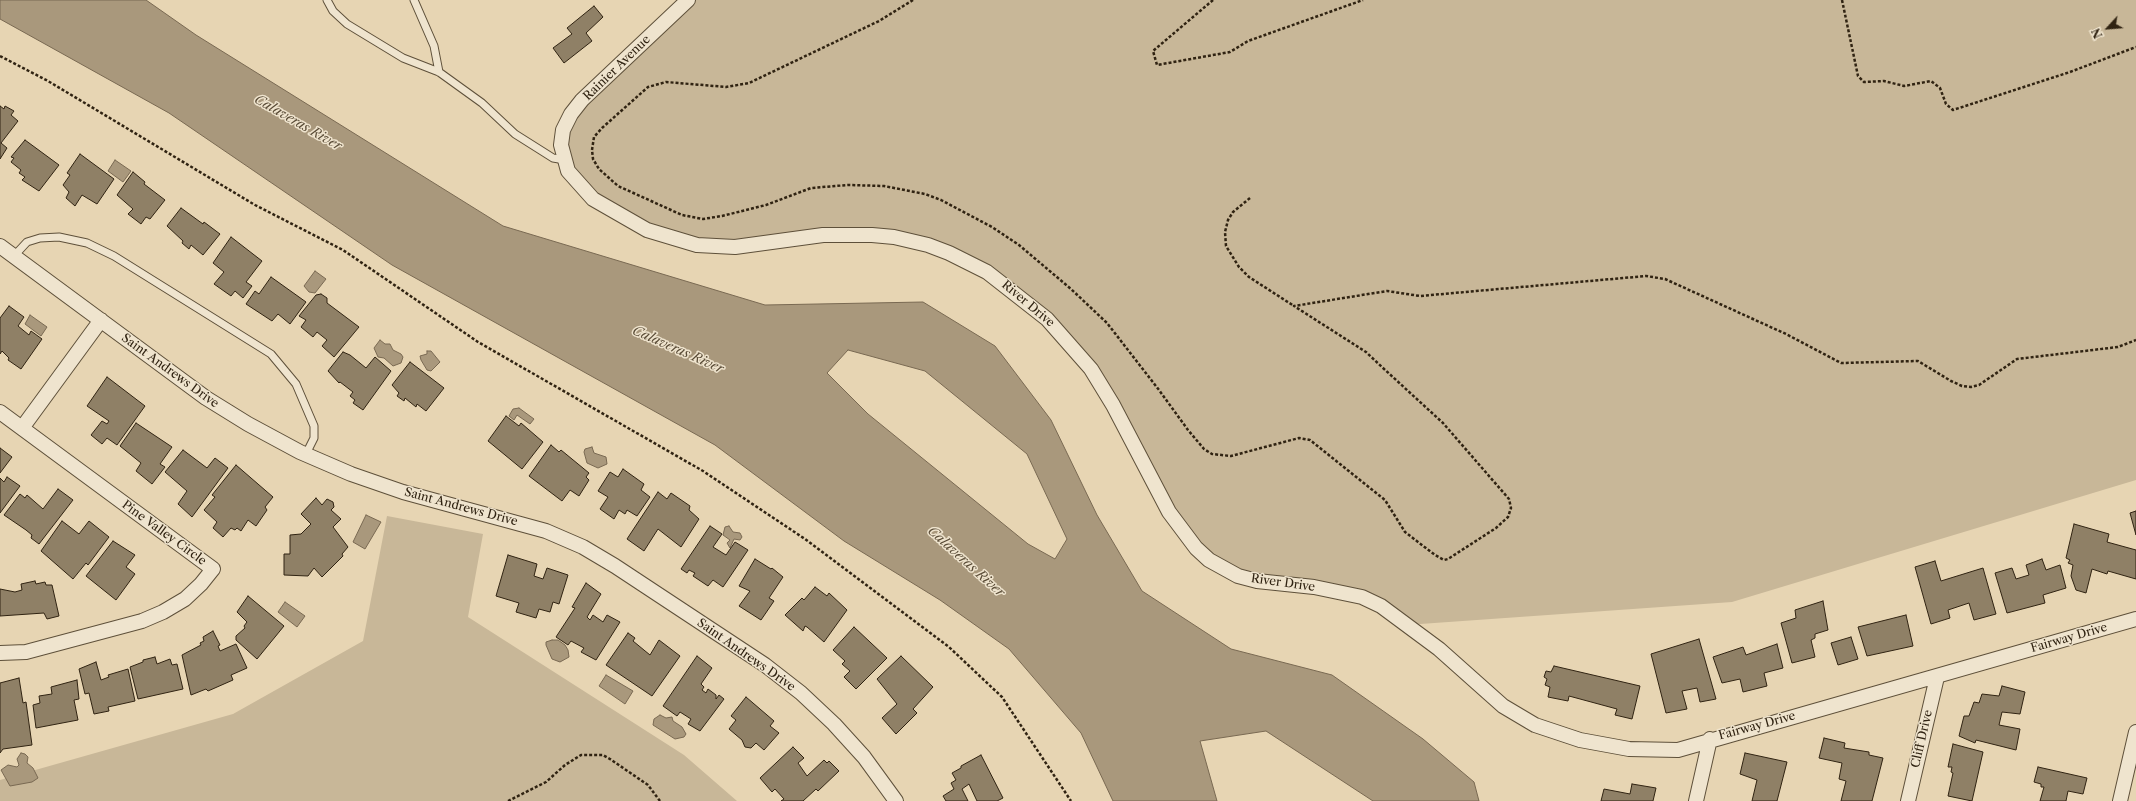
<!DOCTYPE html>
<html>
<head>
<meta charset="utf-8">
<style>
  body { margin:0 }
  #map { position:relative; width:2136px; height:801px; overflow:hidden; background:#e7d5b3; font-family:"Libre Caslon Text",serif }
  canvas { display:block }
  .north { position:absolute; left:2088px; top:8px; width:40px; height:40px; -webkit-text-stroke:3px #efe4ce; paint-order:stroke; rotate:244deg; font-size:11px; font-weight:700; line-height:16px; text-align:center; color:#302312 }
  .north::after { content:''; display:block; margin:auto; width:14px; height:18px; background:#302312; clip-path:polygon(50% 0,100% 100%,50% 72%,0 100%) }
</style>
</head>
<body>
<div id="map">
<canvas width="2136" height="801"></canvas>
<div class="north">N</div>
</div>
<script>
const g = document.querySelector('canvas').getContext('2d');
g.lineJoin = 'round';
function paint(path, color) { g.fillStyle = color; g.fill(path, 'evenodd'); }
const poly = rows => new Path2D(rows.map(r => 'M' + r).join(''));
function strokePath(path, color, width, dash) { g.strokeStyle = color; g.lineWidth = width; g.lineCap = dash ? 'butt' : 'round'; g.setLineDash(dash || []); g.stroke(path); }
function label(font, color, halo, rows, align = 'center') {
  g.font = font + ' "Libre Caslon Text",serif'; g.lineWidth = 3; g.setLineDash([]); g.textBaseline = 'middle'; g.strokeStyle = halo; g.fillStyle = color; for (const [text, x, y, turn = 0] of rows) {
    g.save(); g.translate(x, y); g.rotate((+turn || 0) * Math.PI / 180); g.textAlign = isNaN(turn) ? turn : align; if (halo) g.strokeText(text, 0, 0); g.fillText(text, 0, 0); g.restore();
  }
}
const green = poly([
  [688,0,2136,0,2136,480,1732,602,1406,625,1362,597,1257,581,1209,560,1169,512,1091,369,987,272,894,237,681,241,610,210,568,171,563,130,582,100],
  [387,516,483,534,468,617,684,755,737,801,0,801,0,780,233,714,363,641]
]);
const water = poly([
  [0,0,146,0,196,35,503,226,765,305,923,302,995,346,1051,420,1097,515,1142,591,1231,649,1332,675,1423,739,1474,782,1479,801,1373,801,1266,731,1200,741,1217,801,1113,801,1081,733,1009,649,940,600,844,541,715,445,392,265,169,113,0,19,0,0],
  [848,350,925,371,1027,454,1067,539,1055,559,1028,544,868,414,827,373,848,350],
  [115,160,131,171,123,182,108,171,115,160],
  [315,271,326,279,315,293,309,292,304,286,315,271],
  [30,315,47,327,41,336,25,324,30,315],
  [380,340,385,344,390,344,393,350,401,354,403,357,401,363,393,366,384,358,378,357,374,348,380,340],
  [427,351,431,351,440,362,431,371,427,370,421,360,420,356,427,354,427,351],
  [519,408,534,419,530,424,517,415,514,420,509,416,513,409,519,408],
  [592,447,594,453,606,457,607,464,598,468,587,463,584,452,585,449,592,447],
  [366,515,381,522,365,549,353,542,366,515],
  [729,526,733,532,740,533,742,537,740,540,734,539,730,548,727,543,730,540,723,535,725,527,729,526],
  [285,602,305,616,297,627,278,612,285,602],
  [552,640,558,640,565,645,568,650,569,657,560,662,552,659,546,645,546,642,552,640],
  [606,675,633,691,625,704,599,686,606,675],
  [660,715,666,718,672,717,673,721,682,727,686,734,684,737,675,739,653,725,654,719,660,715],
  [21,753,25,754,28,757,27,763,33,768,38,778,32,782,10,786,1,770,8,765,17,767,19,765,17,759,21,753]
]);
const building = poly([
  [594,6,603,17,586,33,592,41,564,63,553,48,572,34,567,28,594,6],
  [0,106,4,109,5,106,14,111,11,115,18,121,1,143,7,148,0,159,0,106],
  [25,140,59,165,39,191,22,180,25,177,19,173,21,170,11,162,14,158,11,157,25,140],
  [80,154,114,179,97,204,82,195,75,206,66,198,69,192,63,185,70,175,67,173,80,154],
  [133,172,145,182,144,184,165,200,150,219,146,217,141,224,128,214,133,209,117,195,133,172],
  [181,208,203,224,204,222,220,234,203,255,191,245,189,249,182,243,183,241,167,226,181,208],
  [231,237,262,261,246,282,252,286,243,298,235,291,231,296,214,284,224,272,213,263,231,237],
  [271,277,306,302,290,324,278,314,272,321,246,304,255,291,259,294,271,277],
  [321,294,327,298,327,303,359,327,334,357,322,346,327,340,317,332,313,337,301,327,306,320,299,316,316,295,321,294],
  [9,306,24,317,18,326,29,335,31,331,42,339,21,369,8,360,9,358,2,351,0,354,0,318,9,306],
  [343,352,350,355,366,368,375,357,391,371,363,410,353,403,355,400,350,396,353,392,340,382,339,383,328,371,343,352],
  [410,362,444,388,426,411,417,404,416,407,405,398,404,401,397,396,399,393,392,385,410,362],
  [107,377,145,406,117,445,107,438,102,444,91,435,102,421,107,424,109,421,87,406,107,377],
  [506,416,519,426,521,423,543,442,522,469,488,441,506,416],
  [136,423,172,447,160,464,165,467,152,484,136,471,141,463,120,446,136,423],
  [551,445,559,452,561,450,589,473,586,477,589,480,579,496,570,490,562,501,529,476,551,445],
  [0,448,12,457,0,473,0,448],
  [183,450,207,468,215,458,228,468,192,517,178,504,187,491,165,472,183,450],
  [236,465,273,497,265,507,267,510,256,526,248,520,241,531,237,528,235,530,231,528,223,537,213,528,217,522,204,510,215,497,212,495,236,465],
  [623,469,644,484,641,490,650,497,637,516,627,510,625,514,619,510,614,519,600,509,608,497,598,491,610,472,618,477,623,469],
  [7,477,20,486,0,513,0,478,4,482,7,477],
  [58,489,73,500,39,544,31,538,32,535,26,530,4,515,20,494,25,498,27,495,43,509,58,489],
  [658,492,667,499,671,493,690,506,689,510,699,519,681,547,658,529,644,551,627,539,658,492],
  [316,498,322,505,327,499,333,502,334,507,331,510,341,519,333,527,348,547,342,554,343,556,322,577,314,568,308,576,284,575,284,554,290,554,290,535,301,534,311,524,301,514,316,498],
  [2136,511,2136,535,2130,513,2136,511],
  [62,521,79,534,89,521,109,537,88,565,86,563,73,579,41,551,62,521],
  [2074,524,2109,534,2107,542,2136,550,2136,579,2108,571,2107,574,2092,569,2086,593,2076,590,2071,576,2073,565,2068,563,2070,560,2066,558,2074,524],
  [710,526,722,534,713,547,726,555,735,542,748,550,723,587,713,580,708,586,693,576,695,573,689,570,687,573,681,569,710,526],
  [113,541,135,555,126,567,135,574,116,600,86,576,113,541],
  [508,555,537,564,534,576,543,579,547,568,568,575,559,604,553,602,550,612,539,609,536,618,516,612,519,603,496,596,508,555],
  [755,559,771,569,772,568,783,577,769,598,774,601,761,620,739,606,750,591,739,586,755,559],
  [2042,559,2046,570,2060,565,2066,588,2043,595,2045,603,2007,613,1995,573,2012,568,2016,579,2029,575,2026,565,2042,559],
  [1935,561,1941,581,1983,568,1996,614,1974,620,1969,603,1948,610,1950,618,1931,624,1915,567,1935,561],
  [35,581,36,584,45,582,46,585,52,585,59,616,47,619,44,613,0,616,0,589,15,592,22,590,21,584,35,581],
  [586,583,601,594,587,617,590,620,593,615,603,622,607,615,620,622,596,660,581,652,584,648,571,641,568,645,556,637,575,608,572,607,586,583],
  [815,587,827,596,829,593,847,610,824,642,807,627,805,626,803,631,785,615,802,598,804,600,815,587],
  [248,596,284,626,257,659,236,640,236,636,245,628,244,626,247,622,237,612,248,596],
  [1823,601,1828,630,1815,634,1815,638,1811,640,1815,657,1792,663,1781,623,1796,618,1795,610,1823,601],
  [1906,615,1913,646,1867,656,1858,627,1906,615],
  [854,627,887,658,856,689,844,677,850,671,842,664,845,661,833,650,854,627],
  [213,631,220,645,218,646,220,651,236,644,247,668,231,675,233,680,208,691,206,689,191,695,182,655,201,645,200,643,204,641,203,637,213,631],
  [628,633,635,638,633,641,650,655,659,640,680,656,652,696,606,665,628,633],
  [1851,637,1858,659,1838,665,1831,643,1851,637],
  [1699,639,1716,699,1700,702,1697,688,1682,691,1687,709,1666,713,1651,654,1699,639],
  [1777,644,1783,668,1764,673,1767,686,1743,692,1740,679,1722,683,1713,657,1743,647,1746,655,1777,644],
  [697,656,712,668,701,684,704,687,702,690,706,693,708,689,716,695,716,699,719,695,724,699,700,731,688,724,691,719,680,712,677,716,663,706,697,656],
  [901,656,933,687,913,709,917,713,896,734,882,718,897,704,877,679,901,656],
  [155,657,157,664,170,659,172,665,177,664,183,689,138,699,130,667,143,662,143,660,155,657],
  [96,662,101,680,109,677,108,675,128,669,135,701,108,707,109,711,94,714,89,693,85,694,79,669,96,662],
  [1554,666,1640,686,1632,719,1615,715,1617,709,1569,696,1568,701,1548,697,1550,687,1545,685,1547,679,1544,677,1546,671,1551,672,1554,666],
  [19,678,23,703,26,702,32,745,3,749,0,753,0,683,19,678],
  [77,680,79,699,74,700,78,720,36,728,33,705,40,703,39,696,52,694,51,687,77,680],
  [2002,686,2025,692,2020,714,2002,712,1999,725,2020,729,2016,750,1976,740,1975,743,1959,736,1964,716,1969,716,1974,702,1979,703,1982,694,1999,696,2002,686],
  [746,697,774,721,770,726,779,733,764,750,756,743,751,748,745,747,742,740,729,729,736,720,731,716,746,697],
  [1824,738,1845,743,1844,748,1869,752,1869,755,1883,758,1872,801,1841,801,1846,781,1839,779,1842,763,1819,758,1824,738],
  [1953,744,1983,752,1972,801,1948,796,1953,773,1951,772,1952,767,1948,767,1953,744],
  [793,747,804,758,798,763,807,776,824,760,827,763,829,761,839,771,818,791,816,789,803,801,781,801,784,799,775,789,772,792,760,778,793,747],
  [1745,753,1787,762,1777,801,1752,801,1757,780,1740,774,1745,753],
  [981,755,1003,798,997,801,977,801,969,784,962,789,968,801,946,801,943,796,954,789,951,783,956,780,952,773,961,768,961,766,981,755],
  [2038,767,2087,778,2083,794,2068,791,2066,801,2040,801,2044,787,2041,787,2041,784,2034,782,2038,767],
  [1632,784,1656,788,1653,801,1601,801,1604,789,1630,794,1632,784]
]);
const path = poly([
  [913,0,879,21,749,83,726,87,666,82,648,87,602,128,594,137,592,150,593,159,599,169,618,186,682,215,703,219,722,216,766,205,811,188,848,185,884,186,925,194,941,200,992,227,1019,245,1071,289,1107,323,1159,390,1188,430,1204,449,1212,454,1231,456,1299,438,1310,440,1385,500,1405,532,1435,555,1444,560,1448,559,1496,528,1508,517,1511,508,1509,499,1443,423,1383,368,1366,352,1294,306,1387,291,1420,296,1646,276,1665,279,1786,334,1841,363,1918,361,1951,381,1962,386,1971,387,1979,385,2017,359,2118,347,2136,340],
  [1213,0,1153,51,1157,65,1230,52,1248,41,1363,0],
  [1842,0,1858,76,1864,82,1884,81,1904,86,1931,81,1940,88,1946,104,1953,110,2070,72,2136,47],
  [0,56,48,81,255,205,343,250,478,342,703,471,805,539,949,647,1002,697,1071,801],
  [1250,198,1233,212,1228,220,1225,232,1226,246,1239,267,1249,277,1294,306],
  [508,801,546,782,565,765,581,755,603,755,610,759,648,785,660,801]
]);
const service = poly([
  [327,0,333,11,347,24,403,58,439,72,482,103,515,134,553,158,565,160],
  [414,0,434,46,439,72],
  [14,256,27,242,40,238,59,237,87,243,114,256,271,354,296,384,314,426,314,438,306,454]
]);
const minor = poly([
  [688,0,582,100,571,114,563,130,561,145,568,171,593,199,647,230,697,245,735,247,823,235,872,235,894,237,928,245,949,253,987,272,1047,319,1091,369,1113,405,1169,512,1196,548,1209,560,1238,576,1257,581,1314,587,1362,597,1381,606,1439,649,1503,706,1535,725,1580,740,1629,749,1678,750,2136,619],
  [0,246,206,398,248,424,300,452,351,474,403,492,546,531,583,547,615,566,765,665,801,693,834,724,864,757,896,801],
  [0,412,213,569,201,584,185,599,163,612,142,621,26,652,0,653],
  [22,428,101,320],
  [1696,801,1710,739],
  [1908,801,1937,677],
  [2120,801,2136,732]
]);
const streetNames = [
  ["Rainier Avenue",617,68,-44],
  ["River Drive",1028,304,40],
  ["Saint Andrews Drive",170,371,36],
  ["Saint Andrews Drive",461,507,15],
  ["Pine Valley Circle",164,533,36],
  ["River Drive",1283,583,8],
  ["Fairway Drive",2069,638,-16],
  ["Saint Andrews Drive",746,655,35],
  ["Fairway Drive",1757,726,-15],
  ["Cliff Drive",1922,739,-77]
];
const waterNames = [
  ["Calaveras River",298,123,30],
  ["Calaveras River",678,350,24],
  ["Calaveras River",966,562,42]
];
paint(green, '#c8b798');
paint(water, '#a9987c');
strokePath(water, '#796952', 1);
paint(building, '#8f8066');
strokePath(building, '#302312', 1);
strokePath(service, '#5e503a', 9);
strokePath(minor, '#5e503a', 16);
strokePath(path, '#302312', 2.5, [3, 2]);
strokePath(service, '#efe4ce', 7);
strokePath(minor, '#efe4ce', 14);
label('12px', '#302312', '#efe4ce', streetNames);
label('italic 13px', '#5a4c37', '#efe4ce', waterNames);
</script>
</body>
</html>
